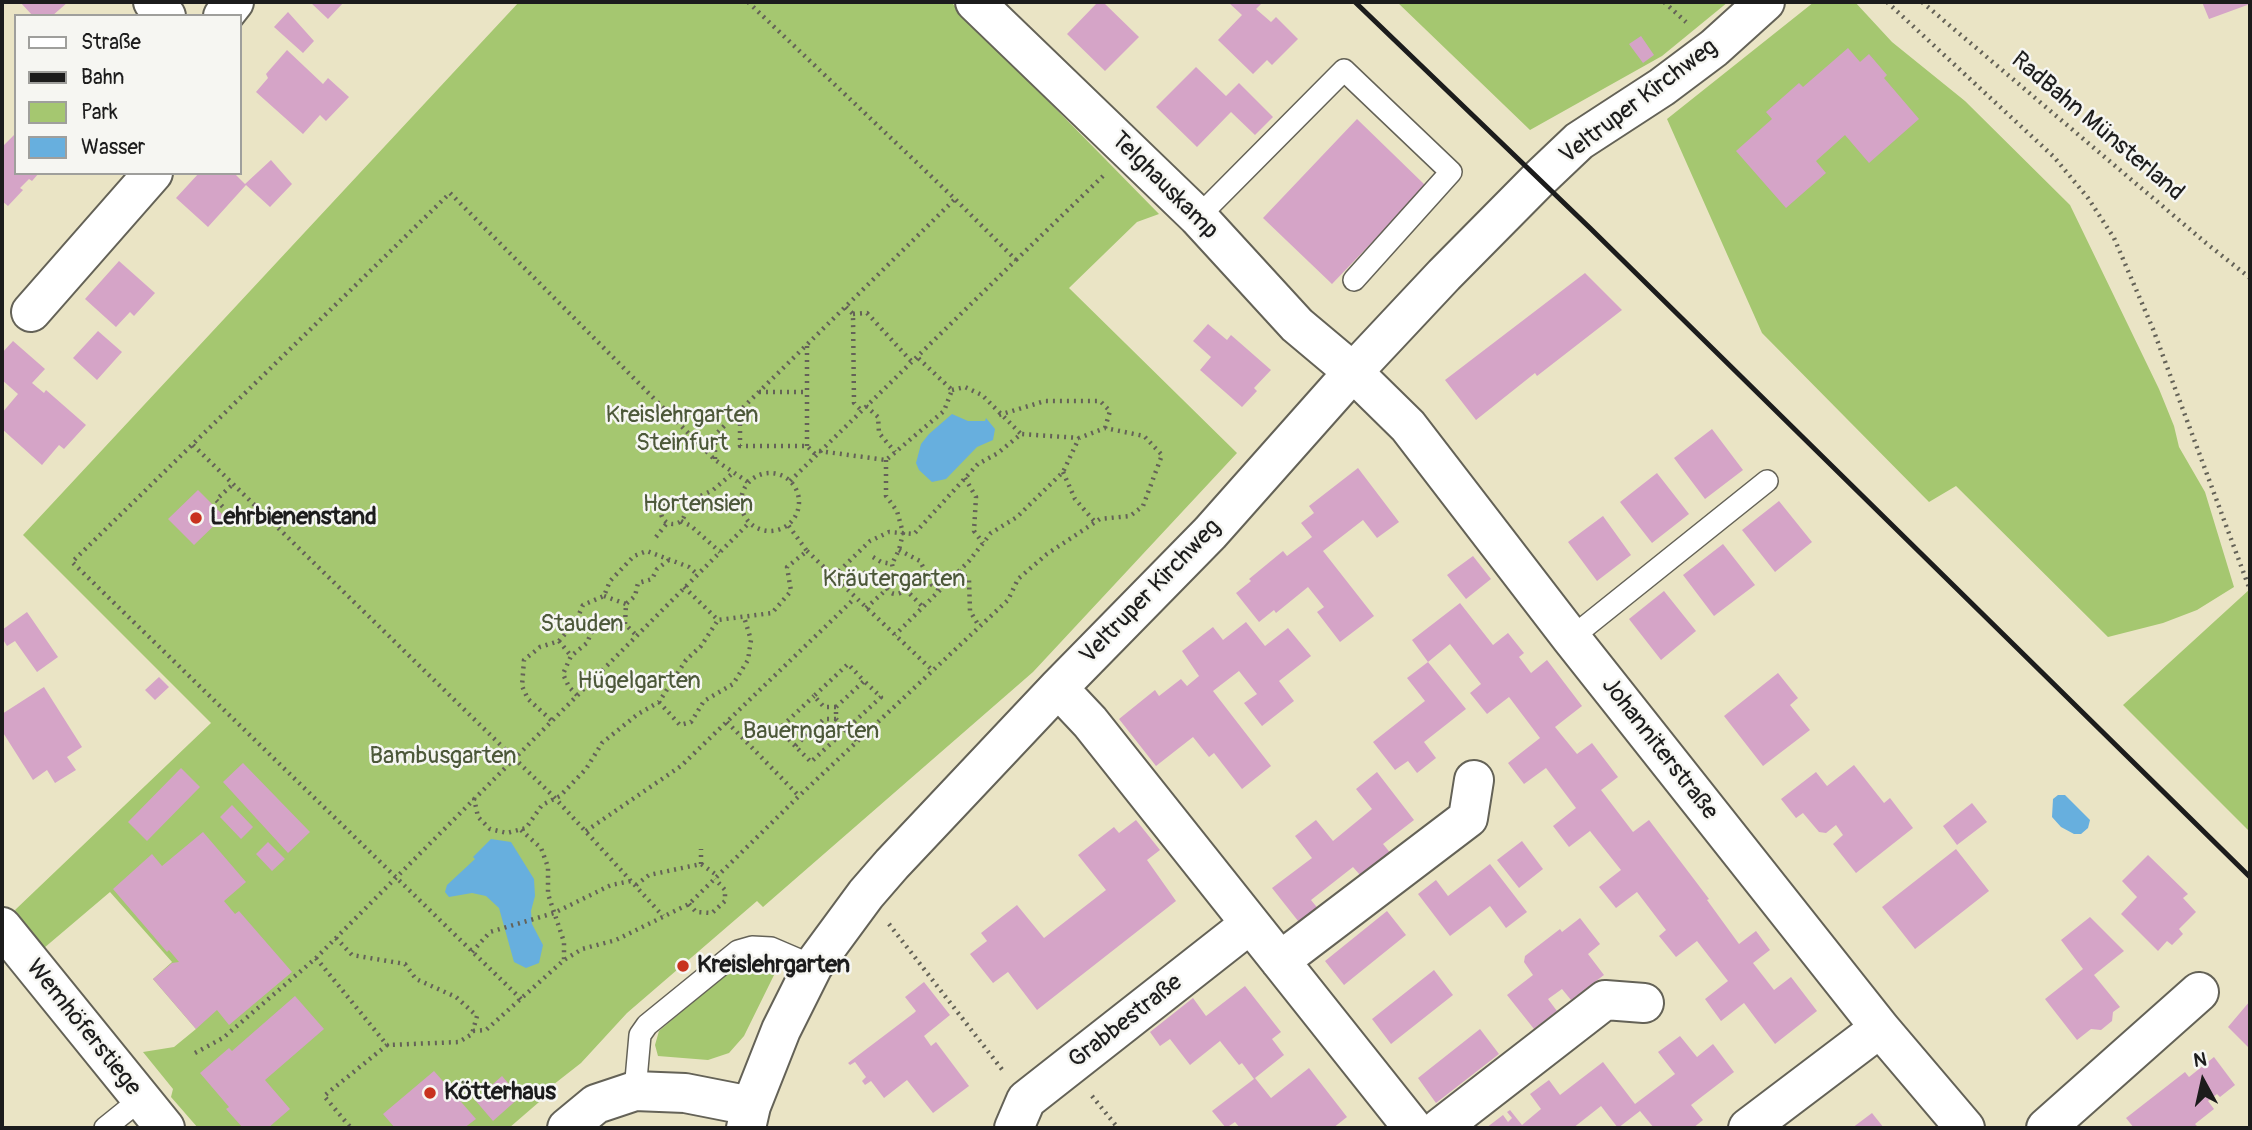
<!DOCTYPE html>
<html>
<head>
<meta charset="utf-8">
<style>
  body { margin:0 }
  #map { position:relative; width:2252px; height:1130px; overflow:hidden; background:#eae4c5; font-family:Pangolin,sans-serif }
  canvas { display:block }
  .frame { position:absolute; inset:0; border:4px solid #1c1c1c; pointer-events:none }
  .legend { position:absolute; left:14px; top:14px; width:228px; height:161px; box-sizing:border-box; background:#f6f6f2; border:2px solid #9f9f9c; margin:0; padding:9px 12px; list-style:none; font-size:21px; color:#1c1c1c }
  .legend li { display:flex; align-items:center; gap:14px; height:35px }
  .legend b { width:35px; border:2px solid #9f9f9c }
  .north { position:absolute; left:2168px; top:1046px; width:70px; height:70px; -webkit-text-stroke:5px #f6f6f2; paint-order:stroke; rotate:352deg; font-size:19px; font-weight:700; line-height:28px; text-align:center; color:#1c1c1c }
  .north::after { content:''; display:block; margin:auto; width:24px; height:32px; background:#1c1c1c; clip-path:polygon(50% 0,100% 100%,50% 72%,0 100%) }
</style>
</head>
<body>
<div id="map">
<canvas width="2252" height="1130"></canvas>
<div class="frame"></div>
<ul class="legend">
<li><b style="height:9px;background:#fff"></b>Straße</li>
<li><b style="height:9px;background:#1c1c1c"></b>Bahn</li>
<li><b style="height:19px;background:#a5c770"></b>Park</li>
<li><b style="height:19px;background:#67afde"></b>Wasser</li>
</ul>
<div class="north">N</div>
</div>
<script>
const g = document.querySelector('canvas').getContext('2d');
g.lineJoin = 'round';
function paint(path, color) { g.fillStyle = color; g.fill(path, 'evenodd'); }
const poly = rows => new Path2D(rows.map(r => 'M' + r).join(''));
function strokePath(path, color, width, dash) { g.strokeStyle = color; g.lineWidth = width; g.lineCap = dash ? 'butt' : 'round'; g.setLineDash(dash || []); g.stroke(path); }
function label(font, color, halo, rows, align = 'center') {
  g.font = font + ' Pangolin,sans-serif'; g.lineWidth = 5; g.setLineDash([]); g.textBaseline = 'middle'; g.strokeStyle = halo; g.fillStyle = color; for (const [text, x, y, turn = 0] of rows) {
    g.save(); g.translate(x, y); g.rotate((+turn || 0) * Math.PI / 180); g.textAlign = isNaN(turn) ? turn : align; if (halo) g.strokeText(text, 0, 0); g.fillText(text, 0, 0); g.restore();
  }
}
const green = poly([
  [519,2,951,2,1159,214,1137,222,1069,288,1237,453,1033,672,763,907,757,901,627,1013,581,1063,544,1092,546,1096,509,1128,198,1128,171,1097,173,1089,143,1052,174,1047,196,1029,153,979,172,962,110,892,44,948,15,910,211,723,23,535],
  [1397,2,1728,2,1662,56,1530,130],
  [1814,2,1855,2,1892,42,1965,101,2070,205,2159,389,2174,426,2179,447,2205,492,2234,587,2197,610,2163,623,2108,637,1956,486,1929,502,1762,333,1667,119],
  [2250,589,2250,832,2123,705],
  [756,964,776,971,744,1036,729,1053,708,1060,658,1056,655,1045,659,1031,723,976,738,968]
]);
const water = poly([
  [952,414,968,421,985,421,986,418,995,429,993,440,977,447,946,479,932,482,919,470,916,463,921,444,929,434],
  [2058,795,2065,795,2090,820,2088,828,2081,834,2074,834,2061,827,2052,817,2053,799],
  [491,839,511,842,534,879,535,896,531,911,532,924,543,945,539,963,526,968,514,962,499,908,486,896,472,893,449,897,445,892,447,885,475,859,473,857]
]);
const building = poly([
  [20,2,68,2,52,16,33,16],
  [310,2,344,2,328,19],
  [1098,2,1103,2,1139,37,1105,71,1067,34],
  [1228,2,1263,2,1256,9,1271,22,1276,17,1298,39,1272,65,1267,60,1253,74,1218,40,1242,15],
  [2202,2,2250,2,2250,4,2209,19],
  [288,12,314,41,303,53,274,27],
  [1641,36,1654,55,1643,63,1629,44],
  [1848,48,1860,62,1869,54,1887,75,1884,78,1919,119,1869,163,1845,135,1816,161,1826,173,1786,208,1736,151,1772,119,1766,112,1799,83,1803,87],
  [287,50,323,84,328,78,349,97,326,121,320,115,303,134,256,92,268,78,266,74],
  [1196,67,1226,96,1239,83,1273,117,1255,135,1231,112,1197,147,1156,107],
  [1357,119,1426,186,1332,284,1263,218],
  [14,135,16,137,16,173,39,173,32,181,29,179,20,188,23,190,8,206,2,201,2,147],
  [271,160,292,184,270,207,246,185,208,227,176,198,199,173,234,173,245,184],
  [119,261,155,293,134,316,130,312,116,327,85,299],
  [1585,273,1622,310,1537,376,1535,373,1476,420,1445,380],
  [1208,324,1227,340,1231,335,1271,370,1254,388,1257,391,1242,407,1200,370,1211,357,1193,341],
  [98,331,122,352,97,380,73,358],
  [13,341,45,369,32,383,44,393,46,390,86,425,64,449,59,445,42,465,2,429,2,413,18,394,2,380,2,353],
  [1712,429,1743,470,1705,499,1674,458],
  [1358,468,1399,522,1377,538,1363,520,1323,551,1374,616,1340,642,1317,612,1324,607,1308,587,1276,613,1274,610,1259,622,1236,593,1251,581,1249,579,1283,551,1287,556,1312,537,1301,523,1314,513,1309,506],
  [1657,473,1689,514,1652,543,1620,502],
  [198,490,224,516,194,545,168,519],
  [1779,501,1812,542,1775,572,1742,530],
  [1603,516,1631,555,1597,581,1568,542],
  [1723,544,1755,585,1714,616,1683,575],
  [1473,556,1491,579,1466,599,1447,575],
  [1664,591,1696,631,1661,660,1629,619],
  [1460,603,1493,645,1508,633,1524,653,1519,657,1531,673,1547,660,1582,706,1555,727,1577,754,1592,743,1618,777,1601,790,1633,832,1649,820,1709,899,1707,900,1739,944,1756,931,1770,950,1753,963,1774,990,1791,977,1817,1011,1775,1044,1744,1003,1721,1021,1705,999,1728,981,1697,941,1676,957,1659,936,1666,930,1637,892,1616,908,1599,887,1621,870,1590,831,1569,847,1553,826,1576,808,1546,768,1524,784,1508,763,1540,738,1509,697,1487,714,1470,693,1481,684,1450,644,1428,662,1466,709,1424,742,1436,758,1417,773,1408,761,1395,770,1373,742,1425,701,1407,678,1428,662,1412,640],
  [27,612,58,657,37,672,15,641,7,646,2,638,2,630],
  [1246,622,1265,646,1288,628,1311,656,1279,681,1294,701,1262,726,1244,703,1257,694,1239,671,1213,691,1271,766,1242,789,1214,753,1209,757,1193,737,1156,766,1119,719,1155,690,1159,696,1181,679,1187,686,1199,676,1182,651,1213,627,1223,640],
  [1778,673,1798,698,1790,705,1810,730,1763,766,1724,716],
  [159,677,169,687,155,700,145,690],
  [44,687,82,747,67,757,76,770,55,783,47,770,33,780,2,731,2,714],
  [243,763,310,832,288,853,223,782],
  [1854,765,1884,803,1890,798,1913,828,1856,873,1833,844,1843,835,1836,825,1826,833,1819,832,1803,813,1796,818,1781,799,1816,772,1827,786],
  [181,768,200,787,147,841,128,822],
  [1377,772,1414,820,1383,844,1396,860,1367,883,1353,867,1311,900,1324,916,1306,931,1272,888,1312,858,1295,836,1316,820,1333,841,1372,809,1356,789],
  [1972,803,1987,822,1957,845,1943,826],
  [232,805,253,827,241,839,220,817],
  [1136,820,1160,850,1147,860,1176,901,1037,1010,1008,972,993,983,970,954,987,941,981,933,1017,905,1044,938,1106,890,1078,855,1114,827,1119,833],
  [203,832,246,882,224,901,235,914,239,911,292,972,229,1025,217,1010,196,1029,153,979,172,963,179,962,169,950,167,952,113,889,152,854,162,866],
  [1522,841,1543,869,1519,888,1497,860],
  [268,842,285,859,272,871,256,854],
  [1956,849,1989,891,1915,949,1882,907],
  [2148,855,2188,894,2183,898,2196,912,2179,929,2183,934,2172,945,2167,941,2158,951,2121,914,2137,897,2122,881],
  [1490,864,1527,912,1506,928,1490,906,1450,936,1418,894,1436,880,1448,896],
  [1387,911,1406,935,1344,985,1325,961],
  [2090,917,2124,951,2094,975,2120,1007,2113,1012,2112,1021,2101,1030,2091,1029,2077,1040,2045,999,2083,969,2061,940],
  [1580,918,1600,944,1588,954,1604,975,1571,1000,1562,989,1548,999,1557,1011,1534,1029,1507,995,1533,975,1524,962,1525,956,1560,929,1562,932],
  [1434,970,1453,995,1391,1044,1372,1019],
  [924,982,950,1015,924,1036,931,1046,936,1042,969,1086,933,1113,907,1080,884,1098,871,1081,865,1085,862,1081,866,1077,855,1062,850,1065,848,1063,914,1013,916,1011,905,997],
  [1245,986,1281,1032,1272,1039,1284,1055,1255,1078,1271,1098,1309,1068,1347,1117,1333,1128,1240,1128,1235,1122,1226,1128,1212,1111,1254,1079,1242,1063,1239,1065,1220,1041,1190,1065,1170,1039,1160,1046,1150,1032,1193,998,1206,1016],
  [295,996,324,1029,265,1080,290,1109,268,1128,243,1128,226,1109,229,1107,200,1073,229,1048,232,1051],
  [2250,1001,2250,1049,2228,1027],
  [1480,1029,1499,1054,1436,1103,1418,1078],
  [1680,1036,1697,1057,1713,1044,1734,1072,1691,1105,1703,1120,1693,1128,1654,1128,1640,1111,1618,1128,1601,1106,1573,1128,1486,1128,1503,1115,1508,1122,1512,1118,1507,1112,1510,1110,1522,1125,1541,1109,1530,1094,1549,1080,1560,1095,1603,1062,1635,1104,1675,1074,1658,1052],
  [2214,1057,2235,1085,2220,1097,2217,1094,2208,1101,2214,1109,2195,1124,2199,1128,2134,1128,2126,1118,2185,1072,2189,1077],
  [434,1071,476,1119,464,1128,395,1128,383,1114],
  [502,1076,520,1097,493,1121,475,1100],
  [1872,1113,1884,1128,1852,1128]
]);
const path = poly([
  [748,2,955,199,1016,260,790,481],
  [1664,2,1686,22],
  [1887,2,2054,157,2088,198,2114,238,2153,329,2250,590],
  [1922,2,2206,243,2250,278],
  [1016,260,1103,176],
  [846,307,853,314,854,403,861,410],
  [853,314,867,313,912,362],
  [952,390,965,387,982,395,1021,434],
  [759,392,807,392],
  [866,406,878,417,879,433,895,452],
  [740,410,740,446,807,446,815,454],
  [999,415,1045,401,1100,401,1110,411,1105,428],
  [193,445,555,798,663,916],
  [807,446,807,345],
  [819,451,886,460,944,411,952,390,917,357],
  [715,459,715,435,955,199],
  [886,460,886,496,897,511,903,533,899,550,892,564],
  [1063,472,1075,499,1095,522],
  '741 502a29 29 0 1 1 58 0a29 29 0 1 1-58 0Z',
  [965,478,976,497,974,531,983,543],
  '661 512a12 12 0 1 1 24 0a12 12 0 1 1-24 0Z',
  [682,505,713,490,733,473],
  [681,521,691,526,720,552],
  [230,525,229,513,216,500,233,484],
  [656,537,667,523],
  [899,550,920,561,932,585,940,590],
  [807,551,932,670],
  [873,557,881,562,892,564,894,573],
  [959,571,969,580,970,611,979,626],
  [863,572,871,578,886,582],
  '886 584a10 10 0 1 1 20 0a10 10 0 1 1-20 0Z',
  [834,576,870,541,889,532,914,534,978,464,998,453,1021,434,1079,438],
  [684,587,718,620,772,613,791,591,787,567,807,551,788,525],
  [905,589,923,607],
  [604,596,626,604],
  [866,608,887,589],
  [625,624,626,604,635,596,638,583,652,579,657,569,670,559],
  [559,641,571,656],
  [577,695,569,687,563,674,571,656,587,643,591,633,603,623,625,624,636,635],
  [659,702,680,725,691,722,704,701,733,684,748,660,751,640,744,617],
  [836,707,824,707,814,696,848,664,864,681,836,707,836,719,857,741],
  [836,719,824,719,795,746,811,762,881,697,864,681],
  [551,720,528,699,522,686,524,660,540,647,559,641,576,621,583,605,604,596,610,581,634,556,647,551,689,567,697,574],
  [727,722,799,796],
  [795,746,779,729,814,696],
  [474,798,478,817,490,829,507,833,526,828,542,805,560,796,586,769,602,743,638,714,659,702,686,660,701,646,718,620],
  [521,830,541,848,548,867,548,894,564,942,564,960],
  [586,831,681,766,855,598],
  [701,864,701,849],
  [636,885,649,875,701,864,718,876],
  [689,904,696,912,712,913,725,901,725,890,715,879],
  [889,924,1004,1072],
  [336,938,352,955,405,964,416,979,456,997,477,1016,472,1034,459,1042,387,1045],
  [472,952,490,932,554,913,611,885,631,881],
  [316,958,387,1045,324,1096,351,1128],
  [521,999,72,562,450,193,715,460,748,482],
  [473,1031,486,1030,564,960,582,949,616,940,689,904,799,796,1008,600,1018,579,1047,554,1100,519,1130,516,1143,506,1162,455,1144,436,1105,428,1079,438,1063,472,1017,517,991,533,969,561,895,635],
  [195,1053,223,1038,316,958,749,523],
  [1092,1096,1118,1128]
]);
const service = poly([
  [1198,217,1344,70,1451,172,1354,280],
  [1571,638,1767,481],
  [635,1091,640,1035,647,1025,738,951,752,947,771,948,813,966],
  [105,1128,141,1099]
]);
const minor = poly([
  [153,2,166,16],
  [975,2,1198,217,1297,325,1353,372,1408,426,1571,638,1880,1028,1965,1128],
  [223,16,234,2],
  [31,312,153,173],
  [1058,688,1090,722,1413,1128],
  [2,927,165,1128],
  [1280,961,1468,818,1474,780],
  [567,1128,596,1104,635,1091,685,1093,751,1106],
  [746,1128,751,1106,781,1030,813,966,866,894,892,864,1058,688,1210,533,1353,372,1444,275,1539,179,1579,141,1662,87,1714,48,1765,2],
  [1014,1128,1026,1100,1250,924],
  [1440,1128,1605,1000,1644,1003],
  [1748,1128,1880,1028],
  [2046,1128,2199,992]
]);
const rail = poly([
  [1355,2,1591,229,2250,877]
]);
const markers = [
  [196,518,7,"#c8321e"],
  [683,966,7,"#c8321e"],
  [430,1093,7,"#c8321e"]
];
const streetNames = [
  ["Veltruper Kirchweg",1639,102,-37],
  ["RadBahn Münsterland",2097,127,40],
  ["Telghauskamp",1164,186,45],
  ["Veltruper Kirchweg",1151,592,-46],
  ["Johanniterstraße",1659,749,52],
  ["Grabbestraße",1126,1022,-38],
  ["Wemhöferstiege",83,1028,51]
];
const parkNames = [
  ["Kreislehrgarten",682,416],
  ["Steinfurt",682,444],
  ["Hortensien",698,505],
  ["Kräutergarten",894,580],
  ["Stauden",582,625],
  ["Hügelgarten",639,682],
  ["Bauerngarten",811,732],
  ["Bambusgarten",443,757]
];
const poiNames = [
  ["Lehrbienenstand",210,518],
  ["Kreislehrgarten",697,966],
  ["Kötterhaus",444,1093]
];
paint(green, '#a5c770');
paint(water, '#67afde');
paint(building, '#d5a4c7');
strokePath(service, '#646257', 24);
strokePath(minor, '#646257', 42);
strokePath(path, '#646257', 4.5, [2, 5]);
strokePath(service, '#fff', 21);
strokePath(minor, '#fff', 38);
strokePath(rail, '#1c1c1c', 5);
for (const [x, y, r, color] of markers) { const dot = new Path2D(); dot.arc(x, y, r, 0, 2 * Math.PI); g.fillStyle = color; g.fill(dot); strokePath(dot, '#f6f6f2', 2.5); }
label('24px', '#1c1c1c', '#f6f6f2', streetNames);
label('24px', '#4c5839', '#f6f6f2', parkNames);
label('bold 24px', '#1c1c1c', '#f6f6f2', poiNames, 'left');
</script>
</body>
</html>
